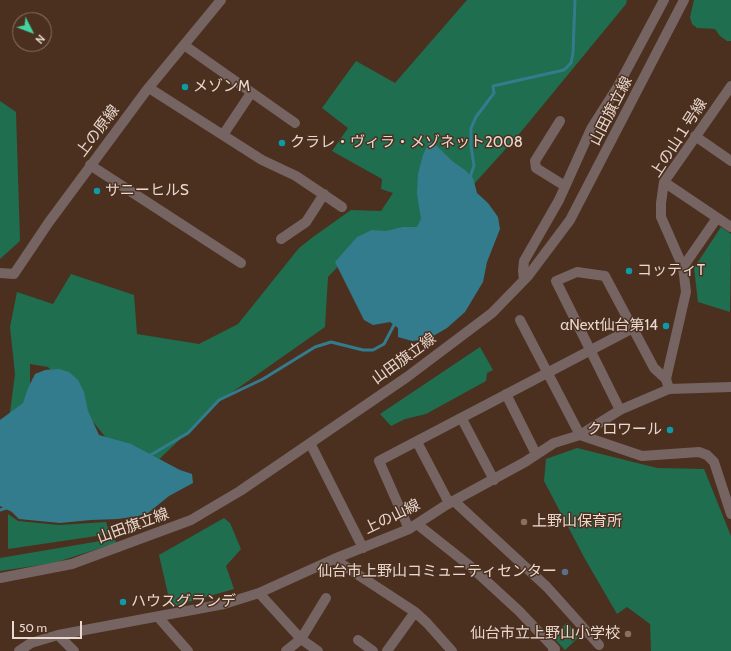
<!DOCTYPE html>
<html>
<head>
<meta charset="utf-8">
<style>
  body { margin:0 }
  #map { position:relative; width:731px; height:651px; overflow:hidden; background:#4b3020; font-family:Cabin,sans-serif }
  canvas { display:block }
  .north { position:absolute; left:12px; top:12px; width:40px; height:40px; box-sizing:border-box; background:#4b3020; border:1px solid #8b7366; border-radius:50%; rotate:132deg; font-size:11px; font-weight:700; line-height:16px; text-align:center; color:#ead8ce }
  .north::after { content:''; display:block; margin:auto; width:14px; height:18px; background:#43d4a0; clip-path:polygon(50% 0,100% 100%,50% 72%,0 100%) }
  .scale { position:absolute; left:12px; top:621px; width:70px; height:18px; box-sizing:border-box; border:2px solid #ead8ce; border-top:0; padding-left:5px; font-size:12px; line-height:14px; white-space:nowrap; color:#ead8ce; -webkit-text-stroke:3px #4b3020; paint-order:stroke }
</style>
</head>
<body>
<div id="map">
<canvas width="731" height="651"></canvas>
<div class="north">N</div>
<div class="scale">50 m</div>
</div>
<script>
const g = document.querySelector('canvas').getContext('2d');
g.lineJoin = 'round';
function paint(path, color) { g.fillStyle = color; g.fill(path, 'evenodd'); }
const poly = rows => new Path2D(rows.map(r => 'M' + r).join(''));
function strokePath(path, color, width, dash) { g.strokeStyle = color; g.lineWidth = width; g.lineCap = dash ? 'butt' : 'round'; g.setLineDash(dash || []); g.stroke(path); }
function label(font, color, halo, rows, align = 'center') {
  g.font = font + ' Cabin,"Noto Sans JP",sans-serif'; g.lineWidth = 3; g.setLineDash([]); g.textBaseline = 'middle'; g.strokeStyle = halo; g.fillStyle = color; for (const [text, x, y, turn = 0] of rows) {
    g.save(); g.translate(x, y); g.rotate((+turn || 0) * Math.PI / 180); g.textAlign = isNaN(turn) ? turn : align; if (halo) g.strokeText(text, 0, 0); g.fillText(text, 0, 0); g.restore();
  }
}
const green = poly([
  [467,0,627,0,626,4,520,133,466,193,429,229,365,238,328,277,325,327,221,400,150,468,112,445,48,367,30,364,30,415,9,420,15,374,10,327,17,292,53,304,71,274,134,295,137,334,199,344,238,324,299,248,313,237,351,210,381,211,393,193,381,189,382,179,332,151,348,128,322,108,356,61,395,83],
  [694,0,731,0,731,41,727,41,720,36,715,29,697,28,692,24,690,17],
  [0,101,16,112,20,241,0,259],
  [721,227,731,234,730,312,698,302,694,268],
  [480,347,493,370,487,373,486,381,426,414,405,419,391,426,380,414],
  [577,448,657,468,704,469,731,536,731,651,651,651,650,624,627,607,617,614,585,559,544,481,546,459],
  [8,514,18,521,59,525,106,522,110,534,8,549],
  [224,518,230,523,241,549,226,566,234,589,171,607,159,555],
  [106,540,115,540,116,543,54,563,0,571,0,558],
  [567,623,580,636,565,650,552,636]
]);
const water = poly([
  [429,142,433,142,452,161,465,170,473,178,477,193,488,203,498,217,500,229,487,262,483,282,465,312,447,328,428,339,412,341,398,337,398,328,390,322,373,325,364,320,335,262,357,237,372,230,386,231,403,227,417,227,421,219,417,194,418,174,423,155],
  [59,369,69,372,78,380,84,392,88,411,99,435,131,444,180,470,192,474,193,483,169,496,148,513,138,516,118,519,91,520,60,523,19,519,12,512,0,506,0,420,23,403,28,388,35,374,45,370]
]);
const stream = poly([
  [469,180,474,166,471,146,471,128,476,117,494,93,493,86,564,70,571,63,573,53,575,0],
  [149,456,188,433,219,400,263,379,315,347,331,342,363,350,373,350,384,344,395,323],
  [0,510,9,507]
]);
const minor = poly([
  [184,45,295,123],
  [149,88,262,160,296,176,342,207],
  [560,121,535,161,536,168,565,186],
  [223,135,251,93],
  [695,136,731,161],
  [90,165,241,263],
  [664,182,731,227],
  [281,239,306,222,324,194],
  [683,267,717,218],
  [0,273,14,274,49,222,146,91,221,0],
  [524,280,523,271,524,261,559,200,591,129,617,88,664,0],
  [520,320,580,435],
  [669,389,731,387],
  [506,394,536,454],
  [620,410,556,281,577,272,605,276,654,368,666,379],
  [462,419,494,480],
  [580,435,620,410,669,389,666,379,686,292,683,267,661,217,661,203,664,182,731,86],
  [417,442,449,503],
  [310,443,363,548],
  [454,501,547,587,599,645],
  [417,524,470,566,519,611,555,649,553,651],
  [409,529,379,461,633,328],
  [334,559,415,612,427,623,452,651],
  [0,578,72,564,191,520,240,491,407,377,492,313,528,276,570,220,684,0],
  [259,593,301,639,318,651],
  [158,617,188,651],
  [58,635,74,651],
  [358,640,373,651],
  [19,651,31,643,58,635,224,604,259,593,334,559,409,529,446,505,525,462,554,443,580,435,642,456,699,452,707,455,714,462,731,514],
  [286,651,301,639,326,598],
  [387,651,415,612]
]);
const markers = [
  [185,87,4,"#0f9aa8"],
  [282,143,4,"#0f9aa8"],
  [97,191,4,"#0f9aa8"],
  [629,271,4,"#0f9aa8"],
  [666,326,4,"#0f9aa8"],
  [670,430,4,"#0f9aa8"],
  [524,522,4,"#8d6e63"],
  [565,572,4,"#5c6f8a"],
  [123,602,4,"#0f9aa8"],
  [628,634,4,"#8d6e63"]
];
const poiNames = [
  ["メゾンM",193,87],
  ["クラレ・ヴィラ・メゾネット2008",290,143],
  ["サニーヒルS",105,191],
  ["コッティT",637,271],
  ["αNext仙台第14",658,326,"right"],
  ["クロワール",662,430,"right"],
  ["上野山保育所",532,522],
  ["仙台市上野山コミュニティセンター",557,572,"right"],
  ["ハウスグランデ",131,602],
  ["仙台市立上野山小学校",620,634,"right"]
];
const streetNames = [
  ["山田旗立線",611,111,-63],
  ["上の原線",98,131,-53],
  ["上の山１号線",679,138,-57],
  ["山田旗立線",404,359,-36],
  ["上の山線",392,517,-26],
  ["山田旗立線",133,526,-20]
];
paint(green, '#1f6e4f');
paint(water, '#337c8e');
strokePath(stream, '#337c8e', 3);
strokePath(minor, '#756461', 10);
for (const [x, y, r, color] of markers) { const dot = new Path2D(); dot.arc(x, y, r, 0, 2 * Math.PI); g.fillStyle = color; g.fill(dot); strokePath(dot, '#4b3020', 1.5); }
label('15px', '#ead8ce', '#4b3020', poiNames, 'left');
label('15px', '#ead8ce', '#4b3020', streetNames);
</script>
</body>
</html>
